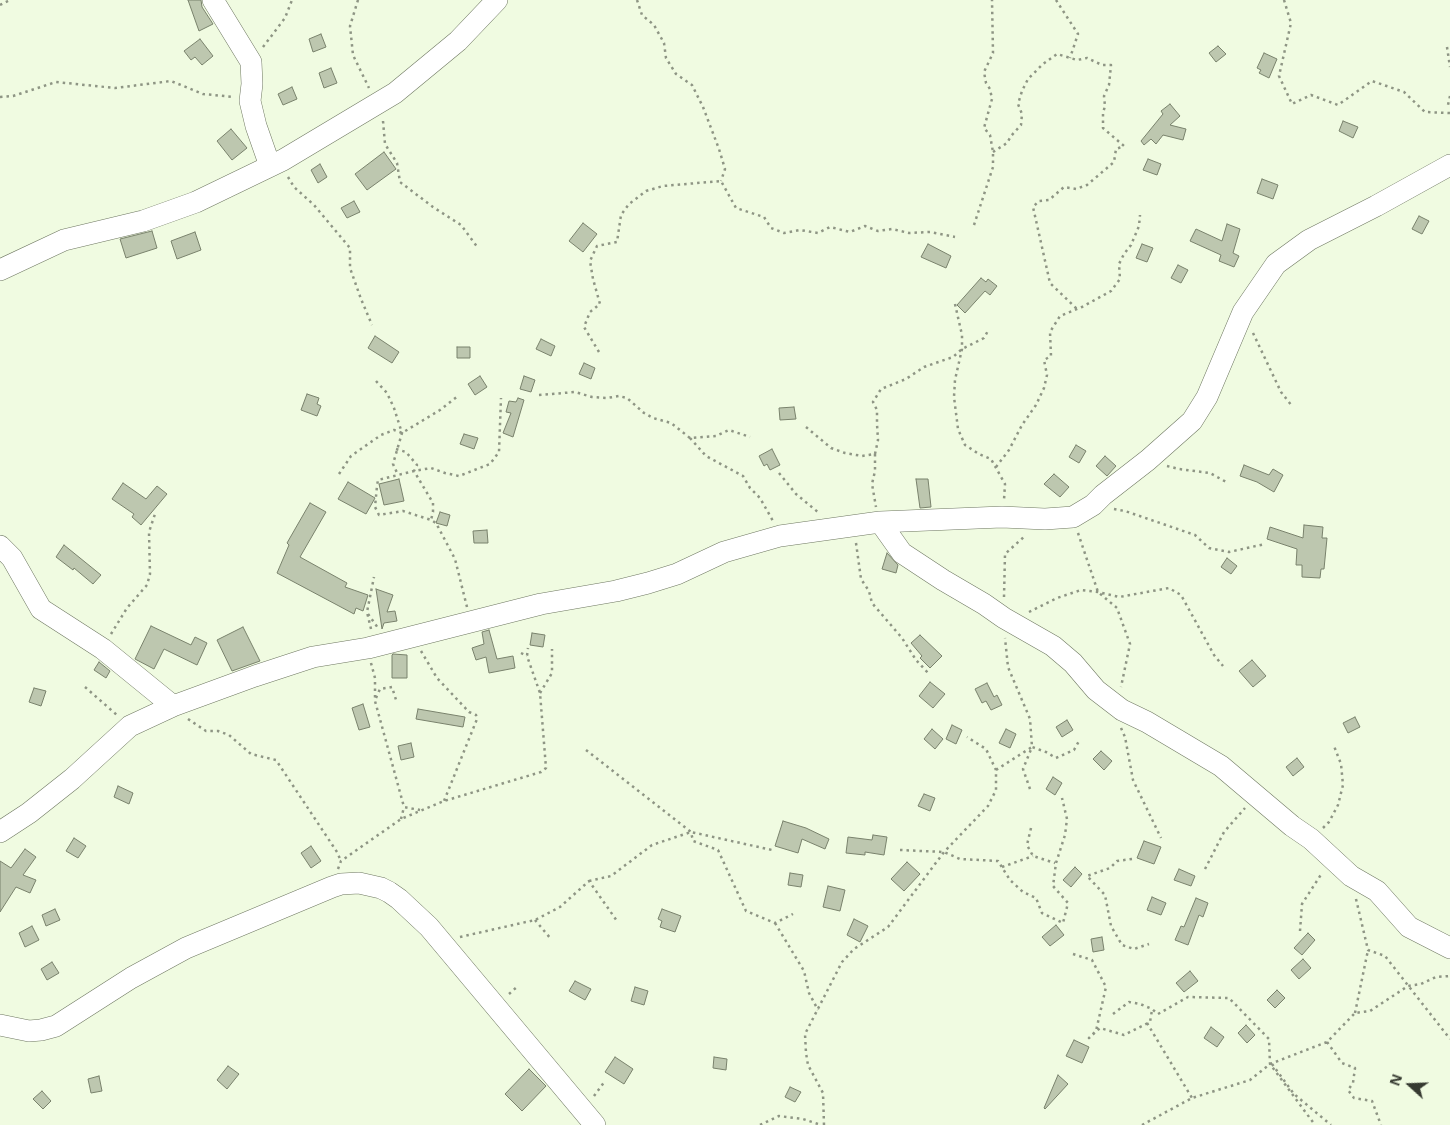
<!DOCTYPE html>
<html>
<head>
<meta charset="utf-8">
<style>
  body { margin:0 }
  #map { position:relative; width:1450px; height:1125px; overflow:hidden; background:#f0fbe1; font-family:"Noto Sans",sans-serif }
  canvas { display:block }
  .north { position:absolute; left:1385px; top:1060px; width:50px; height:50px; -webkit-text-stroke:4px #f0fbe1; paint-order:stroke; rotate:290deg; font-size:14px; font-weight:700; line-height:20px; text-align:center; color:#363a31 }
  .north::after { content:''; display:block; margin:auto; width:18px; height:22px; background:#363a31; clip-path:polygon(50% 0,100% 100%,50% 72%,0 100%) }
</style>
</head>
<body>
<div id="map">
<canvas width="1450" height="1125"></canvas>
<div class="north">N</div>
</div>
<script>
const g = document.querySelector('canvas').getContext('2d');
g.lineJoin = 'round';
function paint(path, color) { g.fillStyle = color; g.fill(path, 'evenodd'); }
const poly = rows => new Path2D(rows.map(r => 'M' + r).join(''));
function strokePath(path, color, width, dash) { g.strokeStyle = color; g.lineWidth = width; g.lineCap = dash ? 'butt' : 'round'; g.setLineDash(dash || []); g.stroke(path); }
const building = poly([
  [188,0,201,0,202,7,213,24,199,31,188,0],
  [321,34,326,47,313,52,309,39,321,34],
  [200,39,213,56,202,65,195,57,191,60,184,51,200,39],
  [1218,46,1226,54,1216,62,1209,53,1218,46],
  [1264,53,1277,59,1269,78,1259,73,1261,70,1257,68,1264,53],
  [331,68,337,83,324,88,319,73,331,68],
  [292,87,297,99,283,105,278,94,292,87],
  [1170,104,1180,116,1170,125,1186,129,1183,140,1163,135,1156,144,1151,139,1144,145,1141,141,1163,114,1161,111,1170,104],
  [1343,121,1358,127,1353,138,1339,131,1343,121],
  [231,129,247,148,232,160,217,141,231,129],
  [384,152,396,169,367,190,355,174,384,152],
  [1148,159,1161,164,1157,175,1143,170,1148,159],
  [320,164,327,177,318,183,311,170,320,164],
  [1262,179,1278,185,1273,199,1257,193,1262,179],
  [354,201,360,212,347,218,341,208,354,201],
  [1419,216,1429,221,1422,234,1412,229,1419,216],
  [583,223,597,234,583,252,569,241,583,223],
  [1227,224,1240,229,1233,253,1239,256,1234,267,1219,261,1221,255,1190,241,1196,229,1222,241,1227,224],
  [152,231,157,248,126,258,120,239,152,231],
  [195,232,201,250,177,259,171,241,195,232],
  [928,244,951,256,946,268,921,257,928,244],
  [1142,244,1153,248,1147,262,1136,258,1142,244],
  [1178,265,1188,270,1181,283,1171,278,1178,265],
  [981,278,986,282,988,279,997,286,990,295,985,291,965,313,957,305,981,278],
  [375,336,399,352,392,363,368,348,375,336],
  [541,339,555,346,551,356,536,349,541,339],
  [457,347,470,347,470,358,457,358,457,347],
  [584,363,595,368,591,379,579,374,584,363],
  [480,376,487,387,475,395,468,384,480,376],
  [524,376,535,380,531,392,520,389,524,376],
  [307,394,319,398,317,404,321,406,317,416,301,410,307,394],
  [518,398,524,400,513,437,503,433,511,413,506,412,509,401,516,402,518,398],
  [794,407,796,419,780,420,779,408,794,407],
  [464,434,478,438,474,449,460,444,464,434],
  [1076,445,1086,451,1079,463,1069,457,1076,445],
  [772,449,780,465,770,470,767,464,764,466,759,456,772,449],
  [1105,456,1116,466,1107,476,1096,466,1105,456],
  [1244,465,1269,475,1273,469,1283,475,1274,492,1257,482,1240,476,1244,465],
  [1054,474,1069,487,1060,497,1044,484,1054,474],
  [399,479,404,501,384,505,379,484,399,479],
  [916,479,928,479,931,507,920,508,916,479],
  [348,482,375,498,366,514,338,499,348,482],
  [123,483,146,499,157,486,167,494,141,525,132,517,134,514,112,499,123,483],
  [310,503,326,512,300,557,347,583,345,587,368,595,363,611,356,608,354,614,277,573,289,545,287,543,310,503],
  [440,512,450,515,447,526,436,523,440,512],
  [1304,525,1323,527,1322,538,1327,538,1324,569,1321,569,1320,578,1302,577,1302,565,1296,565,1297,549,1267,539,1270,527,1303,538,1304,525],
  [487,530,488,543,474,543,473,531,487,530],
  [64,545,101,575,93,584,74,568,73,570,56,557,64,545],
  [887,553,898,565,896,573,882,569,887,553],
  [1227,558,1237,566,1231,574,1221,567,1227,558],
  [376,589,393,595,387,612,395,611,397,621,384,623,382,629,376,589],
  [151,626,191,645,195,637,207,643,197,665,164,649,154,669,135,659,151,626],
  [243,627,260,661,232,671,217,640,243,627],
  [489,630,497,659,513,656,515,668,489,673,486,657,476,660,472,648,484,644,482,632,489,630],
  [532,633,545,635,543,647,530,645,532,633],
  [920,635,942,656,930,668,920,658,922,656,911,643,920,635],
  [393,654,407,655,407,678,392,678,392,655,393,654],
  [1252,660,1266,676,1253,687,1239,671,1252,660],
  [99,662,110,671,106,678,94,670,99,662],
  [930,682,945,694,933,708,919,696,930,682],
  [987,683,994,697,997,695,1002,705,991,710,986,701,982,703,975,689,987,683],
  [34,688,46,691,41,706,29,702,34,688],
  [363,704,370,727,359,730,352,708,363,704],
  [418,709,465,717,463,727,416,719,418,709],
  [1355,717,1360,727,1348,733,1343,723,1355,717],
  [1067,720,1073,730,1062,737,1056,727,1067,720],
  [952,725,962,730,956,744,946,739,952,725],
  [932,729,943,739,935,749,924,739,932,729],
  [1006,729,1016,734,1010,748,999,743,1006,729],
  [411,743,414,757,401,760,398,746,411,743],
  [1101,751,1112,761,1104,770,1093,759,1101,751],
  [1297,758,1304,767,1293,776,1286,767,1297,758],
  [1053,777,1062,783,1055,795,1046,789,1053,777],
  [118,786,133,793,129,804,114,797,118,786],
  [924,794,935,798,930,811,918,806,924,794],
  [783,821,806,828,829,839,825,849,802,839,798,853,775,846,783,821],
  [873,835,887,837,884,855,865,852,865,855,846,853,848,837,872,840,873,835],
  [74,838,86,846,78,858,66,851,74,838],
  [1144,841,1161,847,1154,864,1137,858,1144,841],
  [311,846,321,861,311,868,301,853,311,846],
  [25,849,36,857,23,875,36,880,30,893,16,887,0,912,0,861,11,868,25,849],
  [907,862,920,874,904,891,891,879,907,862],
  [1075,867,1082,874,1071,887,1063,880,1075,867],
  [1179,869,1195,876,1191,886,1174,880,1179,869],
  [790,873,803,875,801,887,788,885,790,873],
  [828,886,845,890,840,911,823,907,828,886],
  [1152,897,1166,903,1161,915,1147,910,1152,897],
  [1196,898,1208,903,1203,917,1199,915,1188,945,1175,940,1181,926,1184,927,1196,898],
  [55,909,60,920,46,926,42,915,55,909],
  [662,909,681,916,675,932,660,927,662,921,658,919,662,909],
  [854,919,868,926,860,942,847,935,854,919],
  [1056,925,1064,935,1050,946,1042,937,1056,925],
  [32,926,39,940,25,947,19,933,32,926],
  [1308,933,1315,940,1302,955,1294,948,1308,933],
  [1102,937,1104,950,1093,952,1091,939,1102,937],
  [1303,959,1311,968,1299,979,1291,970,1303,959],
  [52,962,59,973,47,980,41,969,52,962],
  [1190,971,1198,981,1184,992,1176,983,1190,971],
  [575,981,591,989,585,1000,569,991,575,981],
  [635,987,648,991,644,1005,631,1001,635,987],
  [1277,990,1285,998,1275,1008,1267,1000,1277,990],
  [1246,1025,1255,1035,1247,1043,1238,1033,1246,1025],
  [1211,1027,1224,1037,1217,1047,1204,1038,1211,1027],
  [1074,1040,1089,1047,1082,1063,1066,1056,1074,1040],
  [615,1057,633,1069,624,1084,605,1072,615,1057],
  [714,1057,727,1059,726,1070,713,1068,714,1057],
  [228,1066,239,1074,227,1089,217,1080,228,1066],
  [529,1069,546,1086,522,1111,505,1094,529,1069],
  [1058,1075,1068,1084,1045,1109,1044,1108,1058,1075],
  [99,1076,102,1091,91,1093,88,1079,99,1076],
  [790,1087,801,1092,795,1102,785,1097,790,1087],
  [42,1091,51,1101,43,1109,33,1099,42,1091]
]);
const path = poly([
  [358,0,350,26,353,55,369,88],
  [637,0,642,15,654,25,664,43,666,58,676,74,692,85,703,107,719,149,725,169,721,181],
  [1056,0,1078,34,1070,58],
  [1284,0,1291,23,1279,76,1292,104,1311,95,1338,105,1372,81,1404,92,1425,112,1450,113],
  [0,5,10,0],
  [263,47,285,18,292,0],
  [1447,47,1450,67],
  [1450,96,1448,105,1450,108],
  [0,97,13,96,56,82,115,88,171,81,203,94,234,97],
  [383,121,385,144,397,163,400,182,433,207,461,225,478,248],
  [993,152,1007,143,1011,136,1021,125,1022,114,1018,104,1022,91,1028,79,1043,64,1057,54,1077,60,1087,58,1102,65,1111,65,1109,85,1104,96,1105,106,1103,113,1103,128,1124,146,1116,149,1114,162,1087,185,1076,189,1064,187,1049,200,1039,201,1033,207,1050,283,1077,309],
  [288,177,294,187,314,205,350,248,350,268,361,299,372,325],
  [974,225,993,167,993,152,990,135,984,128,992,99,990,89,986,83,984,72,993,53,992,0],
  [955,304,962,335,962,349,955,380,954,397,958,429,965,445,979,454,991,459,1005,484,1004,500],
  [1253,333,1281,392,1292,406],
  [599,352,584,327,590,312,600,304,593,279,590,261,597,246,617,242,621,215,629,204,646,191,663,186,721,181,736,208,764,217,771,228,784,233,800,230,818,233,830,227,850,232,865,226,878,231,892,229,909,233,930,232,955,237],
  [376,381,387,393,394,408,402,433,393,464,398,475],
  [539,395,575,392,592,397,607,398,619,396,627,398,644,413,653,418,671,423,690,438,716,436,729,430,750,437],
  [806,427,831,448,845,453,862,456,875,454,875,471,872,484,876,507],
  [690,438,706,456,743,476,750,488,760,498,773,521],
  [396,449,406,452,417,465,414,471,433,503,433,512,431,520],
  [875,454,878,440,877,424,877,410,873,402,881,389,906,379,924,367,953,357,962,349,984,338,989,329],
  [1167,466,1179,469,1210,473,1228,483],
  [996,467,1009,450,1022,425,1036,405,1044,388,1047,375,1044,360,1051,356,1050,332,1060,316,1082,307,1111,291,1120,279,1119,264,1124,254,1131,245,1139,226,1140,215],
  [779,473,796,494,819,513],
  [339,474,351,456,381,435,394,430,402,433,440,410,458,396],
  [1114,509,1125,511,1195,535,1209,548,1229,552,1265,544],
  [1078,533,1098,592,1117,608,1130,644,1121,687],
  [856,543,861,579,869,591,872,603,902,638,916,660,929,674],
  [1004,597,1005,554,1026,535],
  [467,607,455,559,436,523,431,520,403,511,379,515,375,507,377,486,378,480,414,471,431,468,445,473,459,476,490,464,499,452,501,398],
  [1029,612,1057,598,1081,590,1098,592,1119,597,1169,588,1181,595,1214,655,1223,666],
  [368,614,378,628],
  [371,629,367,612,374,577],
  [111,634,127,608,147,585,150,574,149,532,155,514],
  [421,651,437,678,469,712,476,715,477,719,444,801],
  [521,653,527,656],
  [371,663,375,678,375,701,404,807,420,810],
  [85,687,118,716],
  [540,693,552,673,552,649],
  [376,698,380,689,392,687,397,703],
  [188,719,206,731,218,731,229,735,251,754,276,760,337,852,341,861],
  [1121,728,1125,737,1133,780,1161,838],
  [586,750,691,832,693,841,718,850,746,911,775,923,793,914],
  [996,770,1032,747,1030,719,1008,667,1005,638],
  [1030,789,1023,769,1032,747,1046,752,1056,758,1074,750,1079,741],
  [401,819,404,807],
  [1031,828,1027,845,1033,856,1055,863],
  [1323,828,1329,822,1338,805,1343,785,1341,764,1334,746],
  [900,850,944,852,960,859,998,861,1010,880,1023,892,1036,898,1042,913,1063,923,1068,903,1053,886,1056,863,1065,835,1067,819,1062,798],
  [1132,859,1117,861,1110,868,1087,876,1105,895,1111,926,1122,945,1134,949,1149,944],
  [1002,867,1033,856],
  [338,869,341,861,401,819,444,801,541,772,546,768,540,693,527,656,528,648],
  [1205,869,1224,832,1245,808],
  [589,881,611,876,652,845,691,832,772,850],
  [1356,899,1368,950,1385,956,1450,1039],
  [535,920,551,939],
  [775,923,804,971,809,993,818,1010],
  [1300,931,1302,904,1322,873],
  [460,937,535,920,560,907,589,881,617,921],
  [1073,954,1092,960,1106,987,1096,1031,1089,1038,1100,1028,1124,1035,1150,1022,1152,1010],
  [509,994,518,986],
  [1355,1013,1368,950],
  [1113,1014,1129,1002,1140,1004,1152,1009,1158,1014,1188,997,1229,998,1269,1039,1270,1064,1315,1125],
  [1147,1023,1192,1098],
  [1327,1042,1342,1063,1355,1068,1353,1083,1348,1090,1354,1098,1372,1101,1381,1125],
  [1272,1064,1294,1094,1331,1125],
  [594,1096,605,1081],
  [760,1125,779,1116,803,1119,821,1125],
  [824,1125,823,1093,808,1065,806,1053,805,1034,842,962,854,949,888,927,944,852,988,806,996,790,996,770,986,749,967,737],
  [1142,1125,1192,1098,1250,1080,1270,1064,1327,1042,1355,1013,1370,1011,1408,986,1421,984,1436,977,1450,976]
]);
const minor = poly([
  [213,0,251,62,252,84,250,101,256,126,270,166],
  [0,270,64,240,143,221,196,202,283,160,395,93,458,41,497,0],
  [880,522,902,553,943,580,984,604,1004,618,1053,646,1073,663,1096,690,1122,710,1147,722,1221,766,1292,826,1311,839,1351,876,1377,891,1409,927,1450,948],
  [0,546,12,558,41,609,103,649,173,706],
  [0,832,29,813,72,779,130,726,173,706,255,676,313,657,368,648,541,604,616,591,648,583,677,574,724,552,780,536,880,522,1002,517,1045,519,1073,517,1093,505,1103,495,1148,460,1192,421,1207,397,1243,312,1276,264,1309,240,1376,206,1450,165],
  [0,1025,29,1031,41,1030,56,1026,131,978,186,948,332,887,341,884,359,883,381,888,389,892,399,899,429,927,595,1125]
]);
paint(building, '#bdc7af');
strokePath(building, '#79826c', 1);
strokePath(minor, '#6e7761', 22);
strokePath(path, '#8e9584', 2.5, [2.5, 4]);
strokePath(minor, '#fff', 21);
</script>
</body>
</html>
